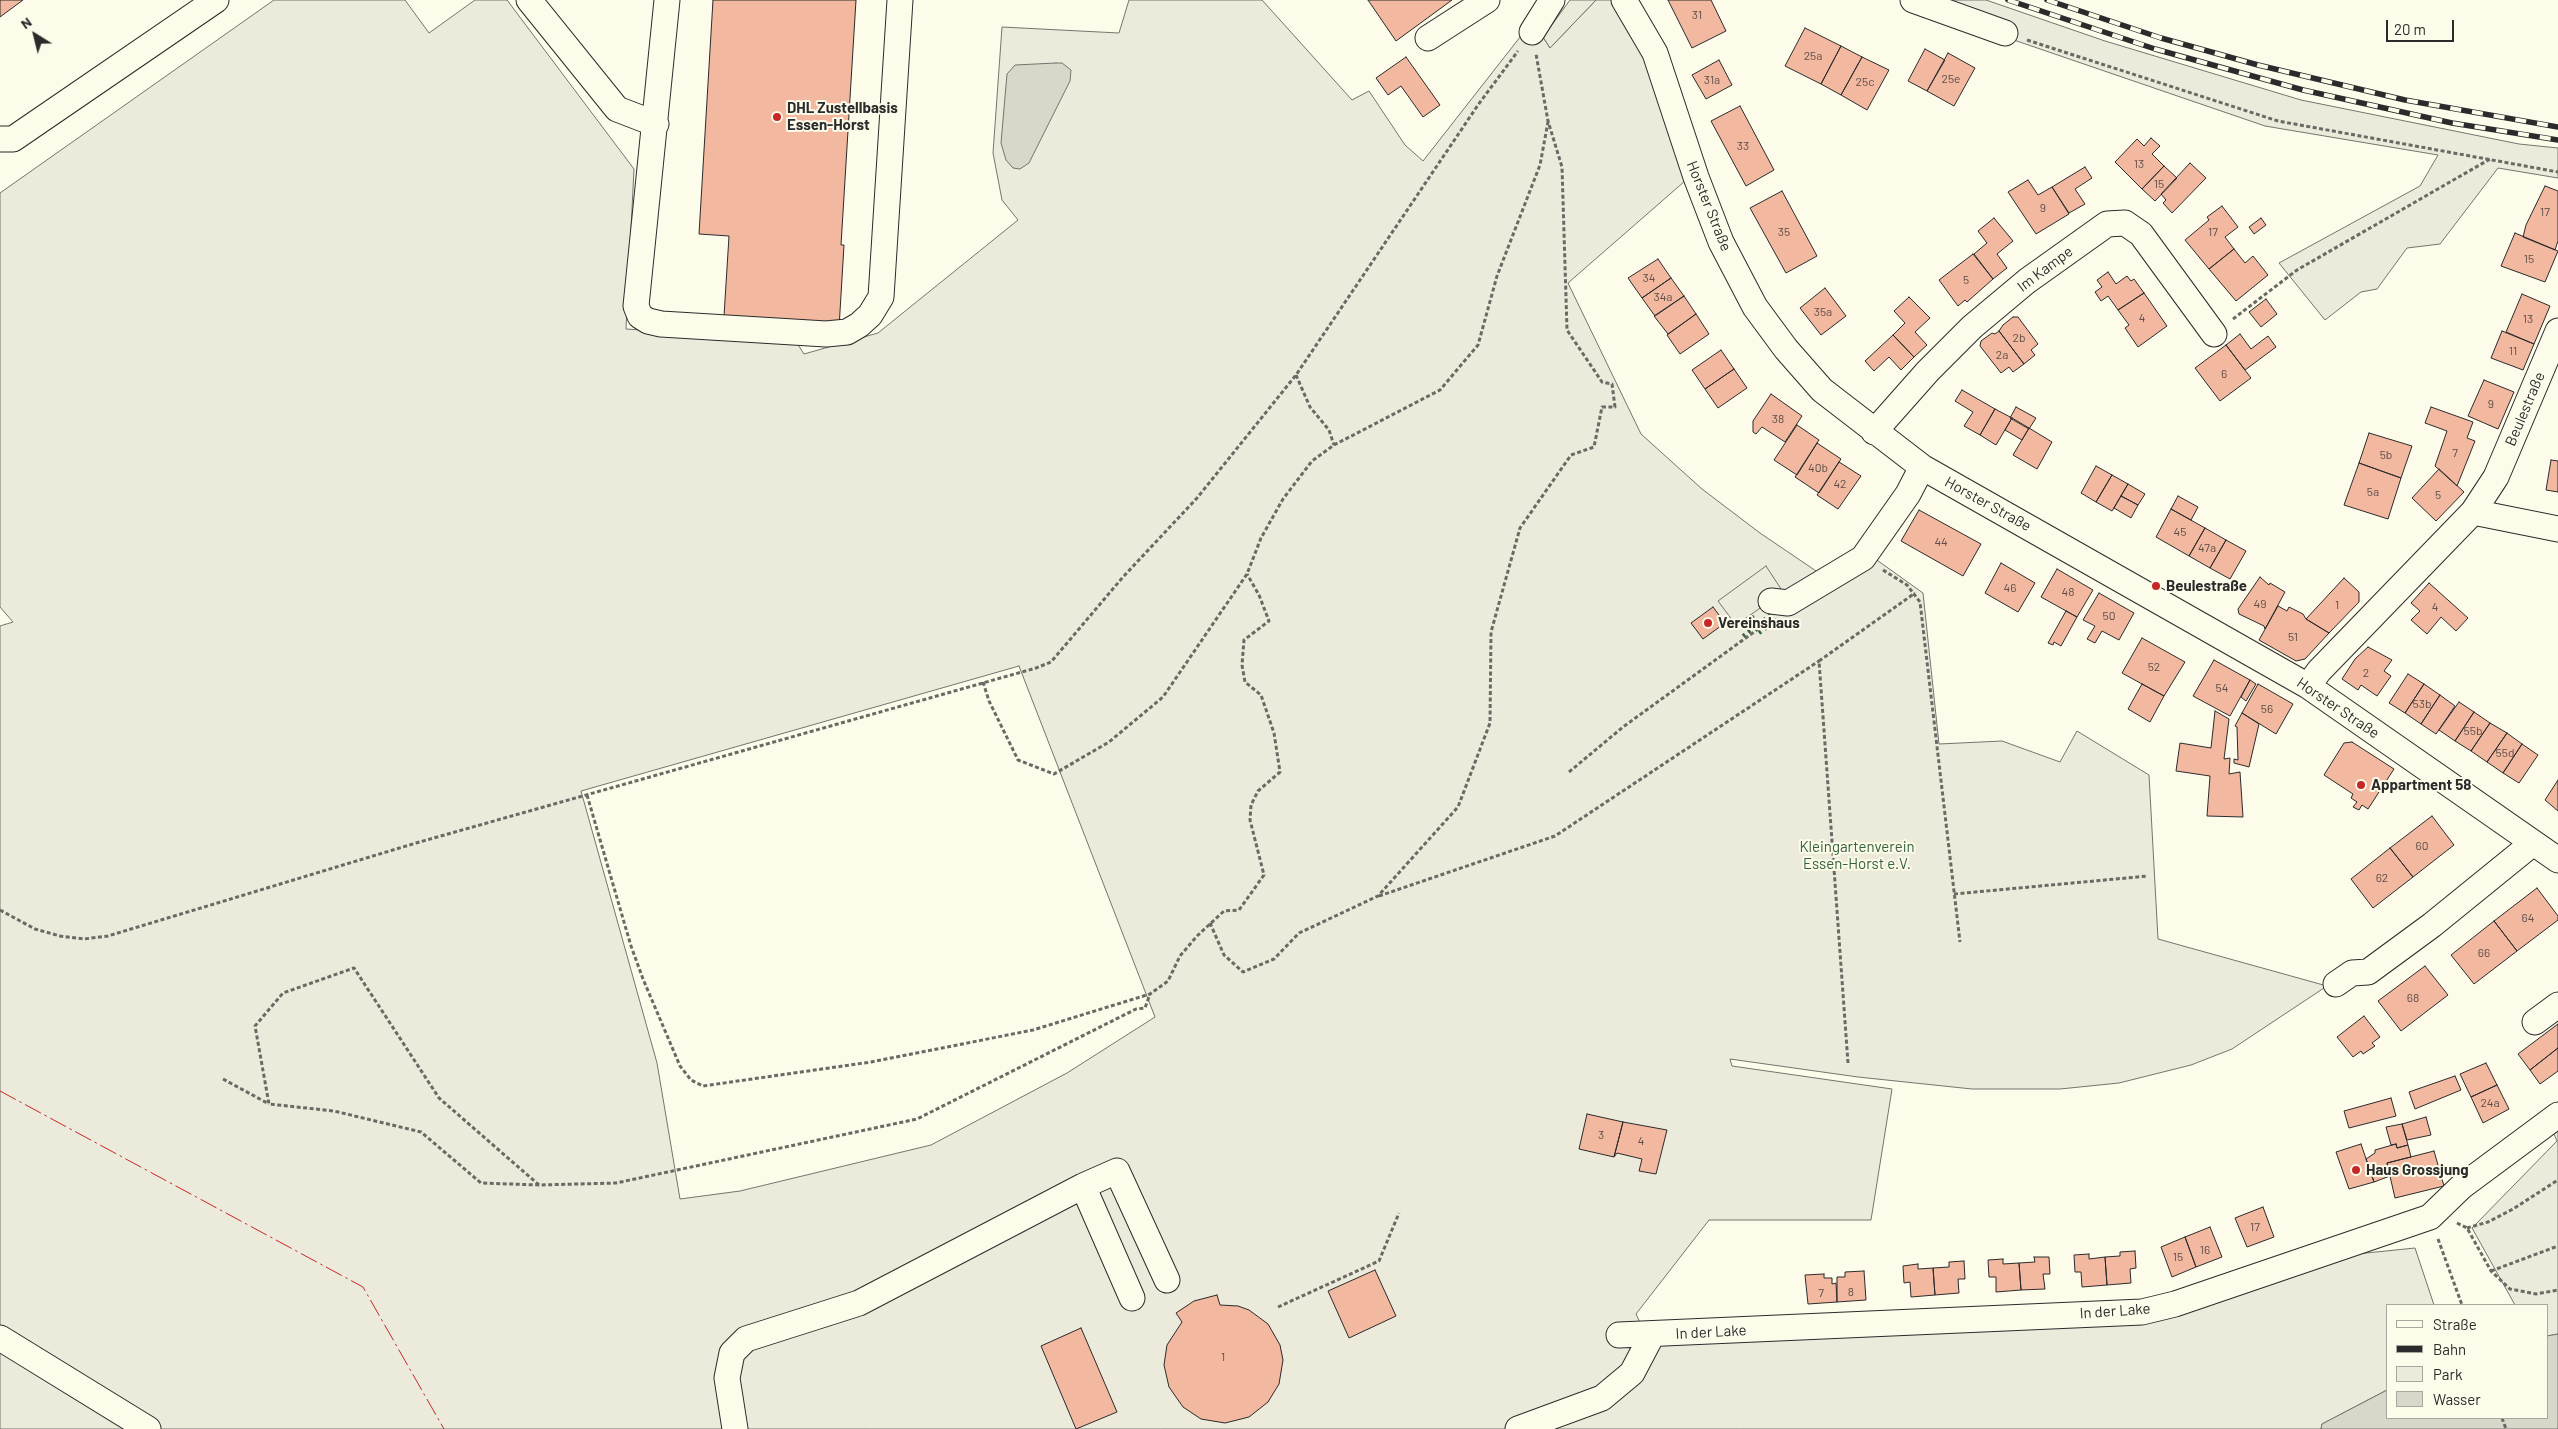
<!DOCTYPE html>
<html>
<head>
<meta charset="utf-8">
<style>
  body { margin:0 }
  #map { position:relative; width:2558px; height:1429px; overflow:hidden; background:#fdfbea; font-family:Barlow,sans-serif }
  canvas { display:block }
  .legend { position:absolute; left:2386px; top:1304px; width:162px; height:115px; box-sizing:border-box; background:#fdfbea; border:1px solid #a9a89e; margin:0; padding:6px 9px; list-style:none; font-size:15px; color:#2b2b2b }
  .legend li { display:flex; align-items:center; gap:10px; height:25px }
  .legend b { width:25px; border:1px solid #a9a89e }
  .north { position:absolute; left:10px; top:10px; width:50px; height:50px; -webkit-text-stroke:4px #fdfbea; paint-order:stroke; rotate:324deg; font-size:14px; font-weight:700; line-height:20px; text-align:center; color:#2b2b2b }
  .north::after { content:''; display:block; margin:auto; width:18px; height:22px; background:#2b2b2b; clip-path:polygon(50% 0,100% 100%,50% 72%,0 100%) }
  .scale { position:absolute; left:2386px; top:20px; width:68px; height:22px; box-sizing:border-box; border:2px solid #2b2b2b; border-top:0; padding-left:6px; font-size:15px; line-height:18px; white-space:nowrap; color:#2b2b2b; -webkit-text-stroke:4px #fdfbea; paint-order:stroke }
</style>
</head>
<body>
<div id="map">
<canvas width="2558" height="1429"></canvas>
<ul class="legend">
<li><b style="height:6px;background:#fdfbea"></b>Straße</li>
<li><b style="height:6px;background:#2b2b2b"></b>Bahn</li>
<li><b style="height:14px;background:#ecebdb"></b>Park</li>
<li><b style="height:14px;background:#d8d7c9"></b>Wasser</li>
</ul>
<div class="north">N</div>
<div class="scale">20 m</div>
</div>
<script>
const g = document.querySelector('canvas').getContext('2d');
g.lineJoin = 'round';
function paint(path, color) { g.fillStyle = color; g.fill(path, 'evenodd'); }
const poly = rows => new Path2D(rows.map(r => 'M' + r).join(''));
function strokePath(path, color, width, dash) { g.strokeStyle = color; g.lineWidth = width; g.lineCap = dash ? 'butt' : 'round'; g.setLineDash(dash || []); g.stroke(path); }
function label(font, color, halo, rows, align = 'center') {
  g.font = font + ' Barlow,sans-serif'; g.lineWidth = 4; g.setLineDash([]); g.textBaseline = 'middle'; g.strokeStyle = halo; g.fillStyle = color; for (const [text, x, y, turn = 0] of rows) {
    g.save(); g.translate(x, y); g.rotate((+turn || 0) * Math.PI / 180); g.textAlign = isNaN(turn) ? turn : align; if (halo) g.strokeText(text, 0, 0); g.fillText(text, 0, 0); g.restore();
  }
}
const green = poly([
  [274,0,405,0,429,33,475,0,507,0,634,169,626,329,795,340,804,354,878,333,1018,220,1002,200,993,153,1002,27,1119,33,1129,0,1262,0,1352,100,1369,91,1405,145,1423,161,1524,32,1543,37,1550,48,1596,0,1623,0,1693,174,1568,283,1641,434,1702,489,1760,533,1819,573,1860,548,1923,593,1939,744,2002,741,2060,762,2077,731,2149,775,2158,939,2327,986,2232,1049,2191,1065,2119,1083,2060,1089,1972,1089,1858,1077,1730,1059,1732,1066,1892,1089,1871,1220,1709,1220,1636,1314,1644,1331,2141,1317,2337,1256,2415,1248,2434,1305,2387,1305,2387,1390,2322,1424,2321,1429,0,1429,0,626,13,622,0,607,0,193,274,0],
  [1019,666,1155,1017,1067,1073,931,1145,740,1191,680,1199,657,1063,581,791,1019,666],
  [1916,0,1986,0,2105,41,2301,100,2519,144,2558,148,2558,178,2498,168,2440,244,2407,248,2377,289,2361,292,2325,320,2279,263,2420,186,2438,155,2265,126,2008,38,1916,0],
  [2558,1120,2558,1334,2547,1336,2547,1305,2515,1305,2472,1228,2557,1141,2550,1125,2558,1120]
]);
const parking = poly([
  [1570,0,1596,0,1550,48,1543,37,1570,0],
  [1766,566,1783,592,1736,625,1718,601,1766,566]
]);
const water = poly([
  [1056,63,1062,63,1071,70,1070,81,1029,163,1020,169,1013,168,1006,160,1001,143,1007,74,1015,65,1056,63],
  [2558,1334,2558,1429,2321,1429,2322,1424,2387,1390,2387,1418,2547,1418,2547,1336,2558,1334]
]);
const building = poly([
  [0,0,23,0,0,17,0,0],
  [713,0,856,0,841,245,844,245,839,328,724,316,729,236,699,234,713,0],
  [1368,0,1452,0,1396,41,1368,0],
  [1668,0,1711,0,1726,31,1692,48,1668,0],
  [1805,28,1841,46,1821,84,1785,66,1805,28],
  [1841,46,1862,57,1841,95,1821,84,1841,46],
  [1925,49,1945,60,1927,91,1908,81,1925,49],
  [1948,53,1975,68,1954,106,1927,91,1948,53],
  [1406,57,1440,105,1423,117,1401,86,1388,95,1376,78,1406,57],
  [1862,57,1889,70,1867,110,1841,95,1862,57],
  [1719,60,1732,85,1706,99,1692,75,1719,60],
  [1740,106,1774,170,1746,186,1711,121,1740,106],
  [2151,138,2160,146,2152,154,2164,166,2142,189,2115,162,2137,139,2144,146,2151,138],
  [2190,163,2206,178,2172,213,2163,203,2166,200,2161,194,2190,163],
  [2164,166,2177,178,2155,201,2142,189,2164,166],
  [2085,167,2092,178,2075,189,2085,204,2069,213,2052,187,2085,167],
  [2028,180,2038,195,2052,187,2069,214,2036,234,2008,192,2028,180],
  [2545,186,2558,191,2558,241,2555,250,2523,237,2526,225,2545,186],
  [1782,191,1817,256,1786,273,1750,208,1782,191],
  [2222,206,2238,227,2225,237,2234,249,2209,269,2185,240,2209,220,2207,217,2222,206],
  [1994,218,2013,241,1997,254,2007,268,1993,279,1974,254,1987,243,1978,231,1994,218],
  [2261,218,2266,225,2254,234,2249,227,2261,218],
  [2515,233,2558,251,2545,282,2501,266,2515,233],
  [2234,249,2245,263,2253,256,2268,275,2236,301,2209,269,2234,249],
  [1973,254,1993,279,1967,302,1965,300,1958,306,1939,280,1973,254],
  [1658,259,1671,278,1642,298,1628,278,1658,259],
  [2108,272,2116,284,2127,276,2131,281,2134,279,2144,293,2118,310,2108,296,2101,301,2095,292,2102,287,2097,280,2108,272],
  [1671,278,1684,296,1655,316,1642,298,1671,278],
  [1825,288,1846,316,1821,335,1800,308,1825,288],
  [2144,293,2167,326,2138,347,2125,328,2129,325,2118,310,2144,293],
  [2522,294,2550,306,2534,344,2506,332,2522,294],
  [1684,296,1696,314,1668,334,1654,316,1684,296],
  [1909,297,1930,318,1915,332,1927,345,1914,357,1893,335,1905,323,1894,311,1909,297],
  [2266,299,2277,314,2261,327,2249,312,2266,299],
  [1696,314,1709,334,1680,354,1667,335,1696,314],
  [2013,317,2018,317,2038,344,2031,350,2035,355,2024,364,1999,331,2003,325,2013,317],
  [1999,331,2024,364,2013,372,2009,367,2001,373,1980,346,1981,341,1992,333,1995,334,1999,331],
  [2502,331,2534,344,2523,370,2491,358,2502,331],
  [2240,334,2251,349,2268,336,2276,347,2245,370,2226,345,2240,334],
  [1893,335,1914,357,1901,370,1889,357,1874,371,1865,361,1893,335],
  [2226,345,2251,378,2220,401,2195,368,2226,345],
  [1721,350,1734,369,1705,389,1692,370,1721,350],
  [1734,369,1747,388,1718,408,1705,389,1734,369],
  [2484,380,2514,392,2498,429,2468,416,2484,380],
  [1962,390,1995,409,1980,435,1964,426,1973,412,1955,401,1962,390],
  [1771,394,1802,416,1785,442,1762,427,1756,434,1753,432,1753,421,1771,394],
  [2016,407,2036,418,2029,429,2010,418,2016,407],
  [2431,407,2473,422,2467,438,2475,441,2457,486,2435,466,2447,431,2425,423,2431,407],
  [1995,409,2012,418,1996,445,1980,435,1995,409],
  [2012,418,2029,428,2022,440,2005,430,2012,418],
  [1797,425,1819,440,1797,475,1774,460,1797,425],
  [2029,428,2052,442,2037,469,2013,455,2029,428],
  [2369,433,2412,446,2401,478,2359,463,2369,433],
  [1817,443,1841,459,1819,493,1795,477,1817,443],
  [2551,460,2558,461,2558,492,2546,490,2551,460],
  [1839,462,1861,476,1838,509,1817,495,1839,462],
  [2359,463,2401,478,2388,519,2344,505,2359,463],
  [2096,466,2112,475,2096,502,2081,493,2096,466],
  [2439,469,2464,492,2436,521,2412,498,2439,469],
  [2112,475,2128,484,2112,511,2096,502,2112,475],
  [2128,484,2145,494,2138,505,2121,496,2128,484],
  [2121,496,2138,505,2131,518,2114,508,2121,496],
  [2178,496,2198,507,2191,520,2171,509,2178,496],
  [2171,509,2205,528,2189,556,2156,537,2171,509],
  [1919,510,1981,544,1963,576,1901,541,1919,510],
  [2205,528,2226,540,2210,568,2189,556,2205,528],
  [2226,540,2246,551,2230,579,2210,568,2226,540],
  [2001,563,2035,583,2018,612,1985,593,2001,563],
  [2057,569,2093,590,2077,617,2041,597,2057,569],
  [2260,577,2269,585,2270,583,2285,592,2265,629,2264,626,2239,614,2238,609,2260,577],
  [2344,578,2359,592,2359,602,2329,633,2306,619,2344,578],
  [2429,583,2468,618,2456,631,2441,617,2427,634,2411,620,2420,611,2411,603,2429,583],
  [2099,593,2134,613,2119,640,2102,631,2095,643,2087,639,2095,626,2083,620,2099,593],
  [2278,606,2287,611,2289,607,2303,614,2306,619,2329,633,2305,659,2296,661,2259,640,2278,606],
  [1713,607,1725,623,1703,639,1691,623,1713,607],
  [2066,611,2077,617,2061,646,2054,642,2053,645,2048,643,2066,611],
  [2142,638,2185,662,2164,696,2122,673,2142,638],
  [2368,647,2392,660,2384,671,2391,676,2377,696,2361,685,2358,690,2342,679,2355,659,2368,647],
  [2214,660,2250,680,2230,716,2193,696,2214,660],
  [2408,674,2424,684,2405,713,2389,703,2408,674],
  [2250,680,2256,684,2246,701,2241,697,2250,680],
  [2142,684,2164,696,2150,722,2128,709,2142,684],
  [2258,684,2293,704,2276,734,2242,713,2258,684],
  [2424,684,2440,695,2421,724,2405,713,2424,684],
  [2440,695,2455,706,2436,734,2421,724,2440,695],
  [2459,702,2474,712,2455,741,2439,730,2459,702],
  [2215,711,2229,719,2224,759,2230,758,2229,774,2240,772,2243,817,2207,816,2210,776,2176,771,2180,743,2211,748,2215,711],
  [2474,712,2490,723,2471,751,2455,741,2474,712],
  [2242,713,2259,724,2249,767,2234,763,2234,759,2238,760,2237,727,2235,726,2242,713],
  [2490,723,2507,733,2487,762,2471,751,2490,723],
  [2507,733,2522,744,2503,773,2487,762,2507,733],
  [2352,742,2394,769,2368,809,2362,805,2359,810,2353,807,2357,802,2351,798,2353,794,2324,775,2344,743,2352,742],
  [2522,744,2538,755,2519,783,2503,773,2522,744],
  [2558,780,2558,811,2545,800,2558,780],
  [2432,816,2454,845,2413,877,2390,848,2432,816],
  [2390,848,2413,877,2373,908,2351,879,2390,848],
  [2537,888,2558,916,2558,920,2517,951,2494,921,2537,888],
  [2494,921,2517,951,2474,984,2451,955,2494,921],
  [2425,966,2448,995,2401,1031,2378,1001,2425,966],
  [2364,1016,2380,1037,2372,1043,2375,1046,2363,1054,2361,1051,2353,1057,2337,1037,2364,1016],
  [2558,1024,2558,1048,2530,1070,2518,1054,2558,1024],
  [2558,1048,2558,1071,2540,1084,2530,1070,2558,1048],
  [2486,1063,2497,1085,2471,1097,2460,1074,2486,1063],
  [2455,1076,2461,1090,2415,1109,2409,1092,2455,1076],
  [2497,1085,2509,1109,2483,1123,2471,1097,2497,1085],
  [2391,1098,2396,1116,2349,1128,2344,1111,2391,1098],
  [1587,1114,1623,1122,1614,1157,1579,1149,1587,1114],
  [2426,1117,2431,1135,2407,1140,2402,1124,2426,1117],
  [1623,1122,1667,1130,1656,1174,1639,1171,1642,1159,1617,1153,1614,1157,1623,1122],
  [2402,1124,2408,1145,2397,1148,2396,1144,2391,1145,2386,1127,2402,1124],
  [2361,1144,2374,1182,2349,1189,2336,1152,2361,1144],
  [2396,1144,2397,1148,2408,1145,2411,1157,2387,1163,2390,1176,2374,1182,2366,1159,2375,1153,2375,1150,2396,1144],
  [2434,1151,2444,1186,2395,1198,2387,1163,2434,1151],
  [2263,1207,2274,1237,2247,1247,2235,1218,2263,1207],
  [2210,1227,2222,1257,2196,1267,2185,1237,2210,1227],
  [2185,1237,2196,1267,2172,1277,2161,1247,2185,1237],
  [2135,1251,2136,1268,2130,1269,2131,1283,2107,1285,2105,1257,2120,1256,2120,1252,2135,1251],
  [2089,1254,2089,1259,2105,1257,2107,1285,2082,1287,2081,1272,2075,1272,2074,1255,2089,1254],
  [2034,1257,2049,1257,2050,1274,2043,1274,2045,1289,2021,1290,2019,1263,2035,1262,2034,1257],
  [2003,1259,2003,1264,2019,1263,2021,1290,1996,1292,1996,1277,1989,1277,1988,1260,2003,1259],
  [1964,1261,1965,1279,1958,1279,1959,1293,1935,1295,1933,1268,1949,1267,1949,1262,1964,1261],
  [1918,1264,1918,1269,1933,1268,1935,1295,1911,1297,1910,1282,1904,1283,1903,1266,1918,1264],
  [1375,1270,1396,1316,1349,1338,1328,1291,1375,1270],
  [1864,1271,1866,1300,1837,1302,1837,1277,1845,1277,1845,1272,1864,1271],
  [1824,1274,1824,1278,1832,1278,1832,1284,1836,1283,1837,1302,1808,1304,1805,1275,1824,1274],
  [1217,1295,1220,1305,1238,1306,1249,1310,1268,1324,1280,1345,1283,1360,1279,1384,1268,1402,1249,1417,1225,1423,1201,1419,1183,1407,1169,1387,1164,1365,1167,1345,1182,1322,1176,1313,1194,1301,1217,1295],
  [1081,1328,1117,1412,1076,1429,1041,1346,1081,1328]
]);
const path = poly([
  [2027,40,2278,121,2558,172],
  [2233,319,2297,270,2490,159],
  [1296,375,1310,407,1329,430,1334,445],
  [1883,570,1907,585,1920,602,1960,942],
  [1735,629,1754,616],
  [983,682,989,701,1018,760,1054,774,1109,742,1163,697,1247,574,1261,538,1283,499,1312,461,1334,445,1440,390,1478,345,1497,276,1540,165,1548,122],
  [1569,772,1623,727,1765,624],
  [587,795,631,946,643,979,680,1066,691,1080,703,1086,871,1062,1033,1030,1150,994,1168,981,1180,956,1197,936,1224,911,1239,910,1264,875,1250,820,1251,805,1258,791,1280,772,1274,733,1261,695,1245,682,1242,665,1244,640,1269,621,1259,595,1247,574],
  [1954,894,2148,876],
  [1379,896,1555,836,1819,661],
  [0,910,35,929,60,936,84,939,108,936,416,843,1036,668,1051,662,1123,577,1197,498,1296,375,1478,105,1518,51],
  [1210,923,1224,955,1243,972,1274,959,1299,933,1378,896,1458,807,1490,723,1491,632,1520,528,1571,455,1594,447,1602,407,1615,407,1612,384,1602,382,1567,330,1562,167,1548,121,1536,54],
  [1848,1063,1819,661,1915,593],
  [223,1079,269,1104],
  [539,1185,439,1098,354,968,283,993,255,1026,269,1104,334,1111,421,1132,481,1183,539,1185,616,1183,917,1119,1136,1009,1145,1008,1150,994],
  [2457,1223,2467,1228,2491,1271,2510,1289,2536,1294,2558,1290],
  [2467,1228,2488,1222,2513,1209,2558,1180],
  [2438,1239,2462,1305],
  [2491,1271,2558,1246],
  [1278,1307,1379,1261,1399,1213],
  [2502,1418,2506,1429]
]);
const minor = poly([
  [529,0,617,109,656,124],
  [667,0,636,306,640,316,648,321,661,324,826,334,847,332,859,325,870,315,881,297,900,0],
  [1624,0,1655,53,1696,177,1721,242,1755,307,1786,349,1822,390,1922,467,2308,686,2558,860],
  [1913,0,2005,33],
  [1532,32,1552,0],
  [1428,38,1487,0],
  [0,139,13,139,216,0],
  [1874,432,1928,371,1972,327,2027,281,2107,224,2125,223,2141,234,2214,334],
  [2473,512,2558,529],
  [1771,601,1788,603,1863,558,1908,494,1922,467],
  [2308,686,2319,671,2473,512,2496,477,2558,331],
  [2336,984,2352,973,2368,972,2432,925,2533,843],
  [2535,1022,2558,1005],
  [1083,1186,1132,1298],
  [1619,1335,2142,1312,2175,1304,2430,1217,2461,1187,2558,1115],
  [0,1338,148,1429],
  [735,1429,727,1378,732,1353,746,1339,859,1303,1083,1186,1117,1171,1167,1280],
  [1518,1429,1602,1398,1632,1373,1652,1335]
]);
const rail = poly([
  [2008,0,2155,49,2303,90,2452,123,2558,140],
  [2047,0,2161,38,2258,65,2405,100,2558,127]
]);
const hedge = poly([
  [1759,633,1778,619],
  [1743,636,1773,613]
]);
const power = poly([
  [0,1091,363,1287,444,1429]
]);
const markers = [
  [777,117,5,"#c62828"],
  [2156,586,5,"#c62828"],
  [1708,623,5,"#c62828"],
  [2361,785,5,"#c62828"],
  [2356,1170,5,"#c62828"]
];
const numberNames = [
  ["31",1697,15],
  ["25a",1813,56],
  ["25e",1951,79],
  ["31a",1712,80],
  ["25c",1865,82],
  ["33",1743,146],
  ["13",2139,164],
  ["15",2159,184],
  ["9",2043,208],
  ["17",2545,212],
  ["35",1784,232],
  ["17",2213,232],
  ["15",2529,259],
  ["34",1649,278],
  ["5",1966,280],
  ["34a",1663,297],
  ["35a",1823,312],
  ["4",2142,318],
  ["13",2528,319],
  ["2b",2019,338],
  ["11",2513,351],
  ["2a",2002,355],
  ["6",2224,374],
  ["9",2491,404],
  ["38",1778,419],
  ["7",2455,453],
  ["5b",2386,455],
  ["40b",1818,468],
  ["42",1840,484],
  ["5a",2373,492],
  ["5",2438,495],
  ["45",2180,532],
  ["44",1941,542],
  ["47a",2207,548],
  ["46",2010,588],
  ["48",2068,592],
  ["49",2260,604],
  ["1",2337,605],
  ["4",2435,607],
  ["50",2109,616],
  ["51",2293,637],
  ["52",2154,667],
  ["2",2366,673],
  ["54",2222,688],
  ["53b",2422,704],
  ["56",2267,709],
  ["55b",2473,731],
  ["55d",2505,753],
  ["60",2422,846],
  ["62",2382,878],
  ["64",2528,918],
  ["66",2484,953],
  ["68",2413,998],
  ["24a",2490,1103],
  ["3",1601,1135],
  ["4",1641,1141],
  ["17",2255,1227],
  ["16",2205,1250],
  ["15",2178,1257],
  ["8",1851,1292],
  ["7",1821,1293],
  ["1",1223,1357]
];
const poiNames = [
  ["DHL Zustellbasis",787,108],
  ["Essen-Horst",787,125],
  ["Beulestraße",2166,586],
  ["Vereinshaus",1718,623],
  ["Appartment 58",2371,785],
  ["Haus Grossjung",2366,1170]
];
const streetNames = [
  ["Horster Straße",1709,206,68],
  ["Im Kampe",2045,269,-37],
  ["Beulestraße",2525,409,-67],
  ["Horster Straße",1988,504,29],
  ["Horster Straße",2338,708,34],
  ["In der Lake",2115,1311,-4],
  ["In der Lake",1711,1332,-3]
];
const parkNames = [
  ["Kleingartenverein",1857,847],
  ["Essen-Horst e.V.",1857,864]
];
paint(green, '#ecebdb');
strokePath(green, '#74746e', 1);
paint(parking, '#eceadb');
strokePath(parking, '#74746e', 1);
paint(water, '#d8d7c9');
strokePath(water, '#74746e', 1);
paint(building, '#f2b8a0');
strokePath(building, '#2b2b2b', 1);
strokePath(minor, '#2b2b2b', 27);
strokePath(path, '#6a6964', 3, [4, 2.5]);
strokePath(minor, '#fdfbea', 25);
strokePath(rail, '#2b2b2b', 5.5);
strokePath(rail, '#fdfbea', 4, [11]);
strokePath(hedge, '#34623c', 4, [2.5, 4]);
strokePath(power, '#c62828', 1, [18, 4, 2.5, 4]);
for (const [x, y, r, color] of markers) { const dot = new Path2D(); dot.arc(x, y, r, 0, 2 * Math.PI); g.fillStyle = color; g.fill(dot); strokePath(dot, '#fdfbea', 2); }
label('12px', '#5d4e48', null, numberNames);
label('bold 15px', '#2b2b2b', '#fdfbea', poiNames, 'left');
label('15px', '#2b2b2b', '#fdfbea', streetNames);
label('15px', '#34623c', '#fdfbea', parkNames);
</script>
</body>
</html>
